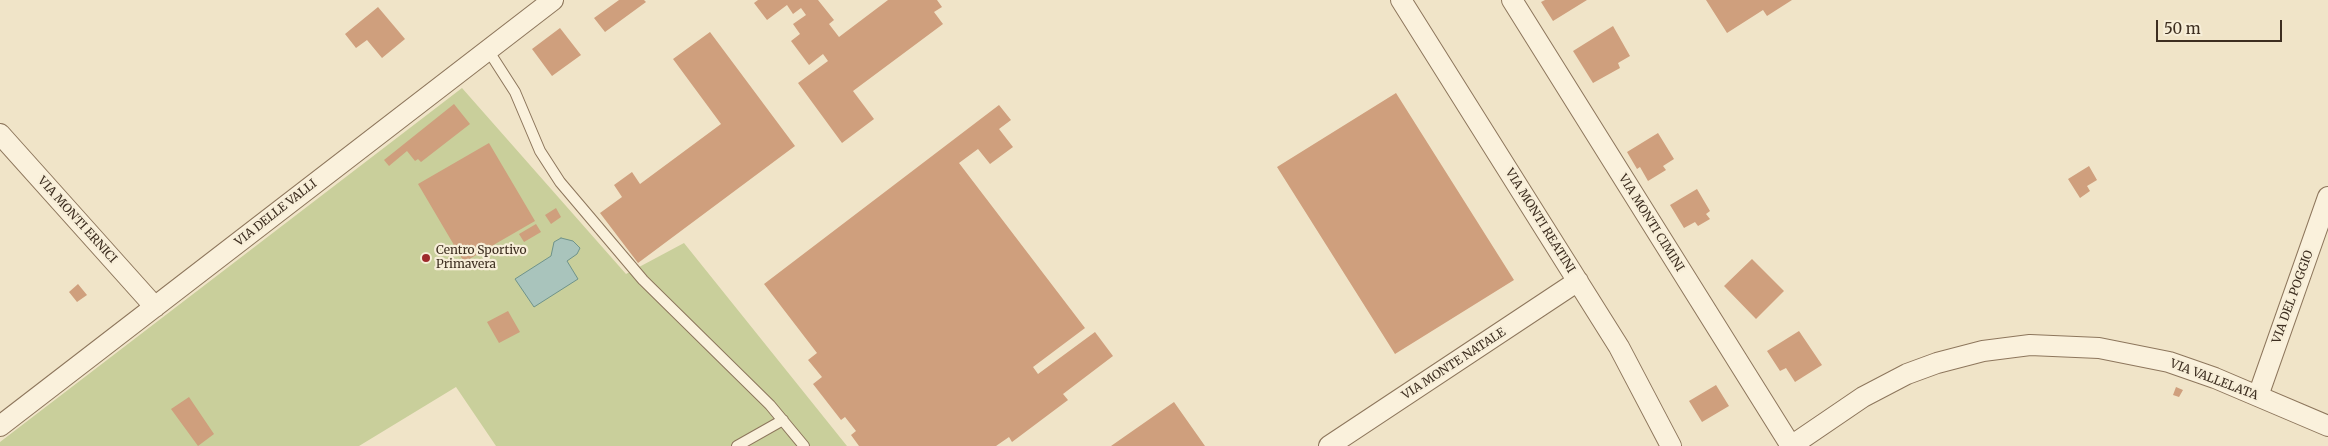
<!DOCTYPE html>
<html>
<head>
<meta charset="utf-8">
<style>
  body { margin:0 }
  #map { position:relative; width:2328px; height:446px; overflow:hidden; background:#f0e4c8; font-family:Merriweather,serif }
  canvas { display:block }
  .scale { position:absolute; left:2156px; top:20px; width:126px; height:22px; box-sizing:border-box; border:2px solid #3d2e20; border-top:0; padding-left:6px; font-size:15px; line-height:18px; white-space:nowrap; color:#3d2e20; -webkit-text-stroke:4px #f7eed8; paint-order:stroke }
</style>
</head>
<body>
<div id="map">
<canvas width="2328" height="446"></canvas>
<div class="scale">50 m</div>
</div>
<script>
const g = document.querySelector('canvas').getContext('2d');
g.lineJoin = 'round';
function paint(path, color) { g.fillStyle = color; g.fill(path, 'evenodd'); }
const poly = rows => new Path2D(rows.map(r => 'M' + r).join(''));
function strokePath(path, color, width, dash) { g.strokeStyle = color; g.lineWidth = width; g.lineCap = dash ? 'butt' : 'round'; g.setLineDash(dash || []); g.stroke(path); }
function label(font, color, halo, rows, align = 'center') {
  g.font = font + ' Merriweather,serif'; g.lineWidth = 4.5; g.setLineDash([]); g.textBaseline = 'middle'; g.strokeStyle = halo; g.fillStyle = color; for (const [text, x, y, turn = 0] of rows) {
    g.save(); g.translate(x, y); g.rotate((+turn || 0) * Math.PI / 180); g.textAlign = isNaN(turn) ? turn : align; if (halo) g.strokeText(text, 0, 0); g.fillText(text, 0, 0); g.restore();
  }
}
const green = poly([
  [462,88,626,274,684,243,847,446,496,446,456,387,359,446,0,446,0,442]
]);
const water = poly([
  [561,238,573,241,580,248,577,254,567,261,578,279,534,307,515,279,551,256,554,242,561,238]
]);
const building = poly([
  [619,0,644,0,646,2,605,32,594,18],
  [758,0,818,0,834,20,829,24,839,37,888,0,937,0,942,7,934,12,943,24,853,91,874,119,842,143,798,83,828,61,823,54,809,65,791,41,800,34,793,24,806,15,801,8,793,14,787,5,767,20,754,3],
  [1545,0,1587,0,1553,21,1541,2],
  [1706,0,1792,0,1767,16,1763,10,1727,33],
  [378,7,405,39,382,58,367,40,356,48,345,34],
  [1613,26,1630,56,1618,63,1620,68,1593,83,1573,51],
  [560,28,581,55,552,76,532,49],
  [710,32,795,146,638,263,600,213,622,197,614,185,632,172,640,184,721,124,673,59],
  [1396,93,1514,280,1395,354,1277,167],
  [454,104,470,124,421,162,418,159,415,161,407,151,389,166,384,160],
  [999,105,1011,120,999,129,1013,147,990,164,978,149,959,163,1085,328,1033,367,1038,374,1095,332,1113,356,1063,394,1068,400,1012,442,1009,437,996,446,859,446,851,435,856,431,845,417,841,420,813,384,822,377,808,360,817,353,764,284],
  [1658,133,1674,159,1663,166,1666,170,1648,181,1640,167,1637,169,1627,152],
  [489,143,535,221,464,262,418,184],
  [2089,166,2097,180,2087,186,2090,191,2080,198,2068,179],
  [1697,189,1710,211,1706,214,1710,219,1698,226,1695,222,1684,228,1670,205],
  [556,208,561,217,551,224,545,215],
  [536,224,541,232,524,242,519,234],
  [1752,259,1784,291,1756,319,1724,286],
  [78,284,87,295,77,302,69,292],
  [508,311,520,332,499,343,487,322],
  [1799,331,1822,365,1795,382,1786,368,1780,371,1767,351],
  [1716,385,1729,406,1702,422,1689,401],
  [2176,387,2183,390,2179,397,2173,395],
  [189,397,214,434,198,446,171,409],
  [1174,402,1205,446,1111,446]
]);
const service = poly([
  [488,50,515,92,540,151,560,182,643,280,770,405,804,446],
  [737,446,783,420]
]);
const minor = poly([
  [1401,0,1619,347,1671,446],
  [1512,0,1791,446],
  [0,134,155,307],
  [2258,396,2328,197],
  [0,426,553,0],
  [1329,446,1578,281],
  [1791,446,1863,397,1907,374,1937,363,1983,351,2030,345,2099,348,2169,362,2215,378,2328,426]
]);
const markers = [
  [426,258,5,"#9e2a2b"]
];
const streetNames = [
  ["VIA DELLE VALLI",276,213,-38],
  ["VIA MONTI ERNICI",77,220,48],
  ["VIA MONTI REATINI",1540,221,58],
  ["VIA MONTI CIMINI",1651,223,58],
  ["VIA DEL POGGIO",2293,297,-70],
  ["VIA MONTE NATALE",1454,364,-33],
  ["VIA VALLELATA",2214,380,21]
];
const poiNames = [
  ["Centro Sportivo",436,251],
  ["Primavera",436,265]
];
paint(green, '#c9cf9b');
paint(water, '#a9c4bc');
strokePath(water, '#6f938a', 1);
paint(building, '#cf9f7d');
strokePath(service, '#8d765c', 12);
strokePath(minor, '#8d765c', 22);
strokePath(service, '#faf1dc', 10);
strokePath(minor, '#faf1dc', 20);
for (const [x, y, r, color] of markers) { const dot = new Path2D(); dot.arc(x, y, r, 0, 2 * Math.PI); g.fillStyle = color; g.fill(dot); strokePath(dot, '#f7eed8', 2); }
label('12px', '#3d2e20', '#f7eed8', streetNames);
label('12px', '#3d2e20', '#f7eed8', poiNames, 'left');
</script>
</body>
</html>
